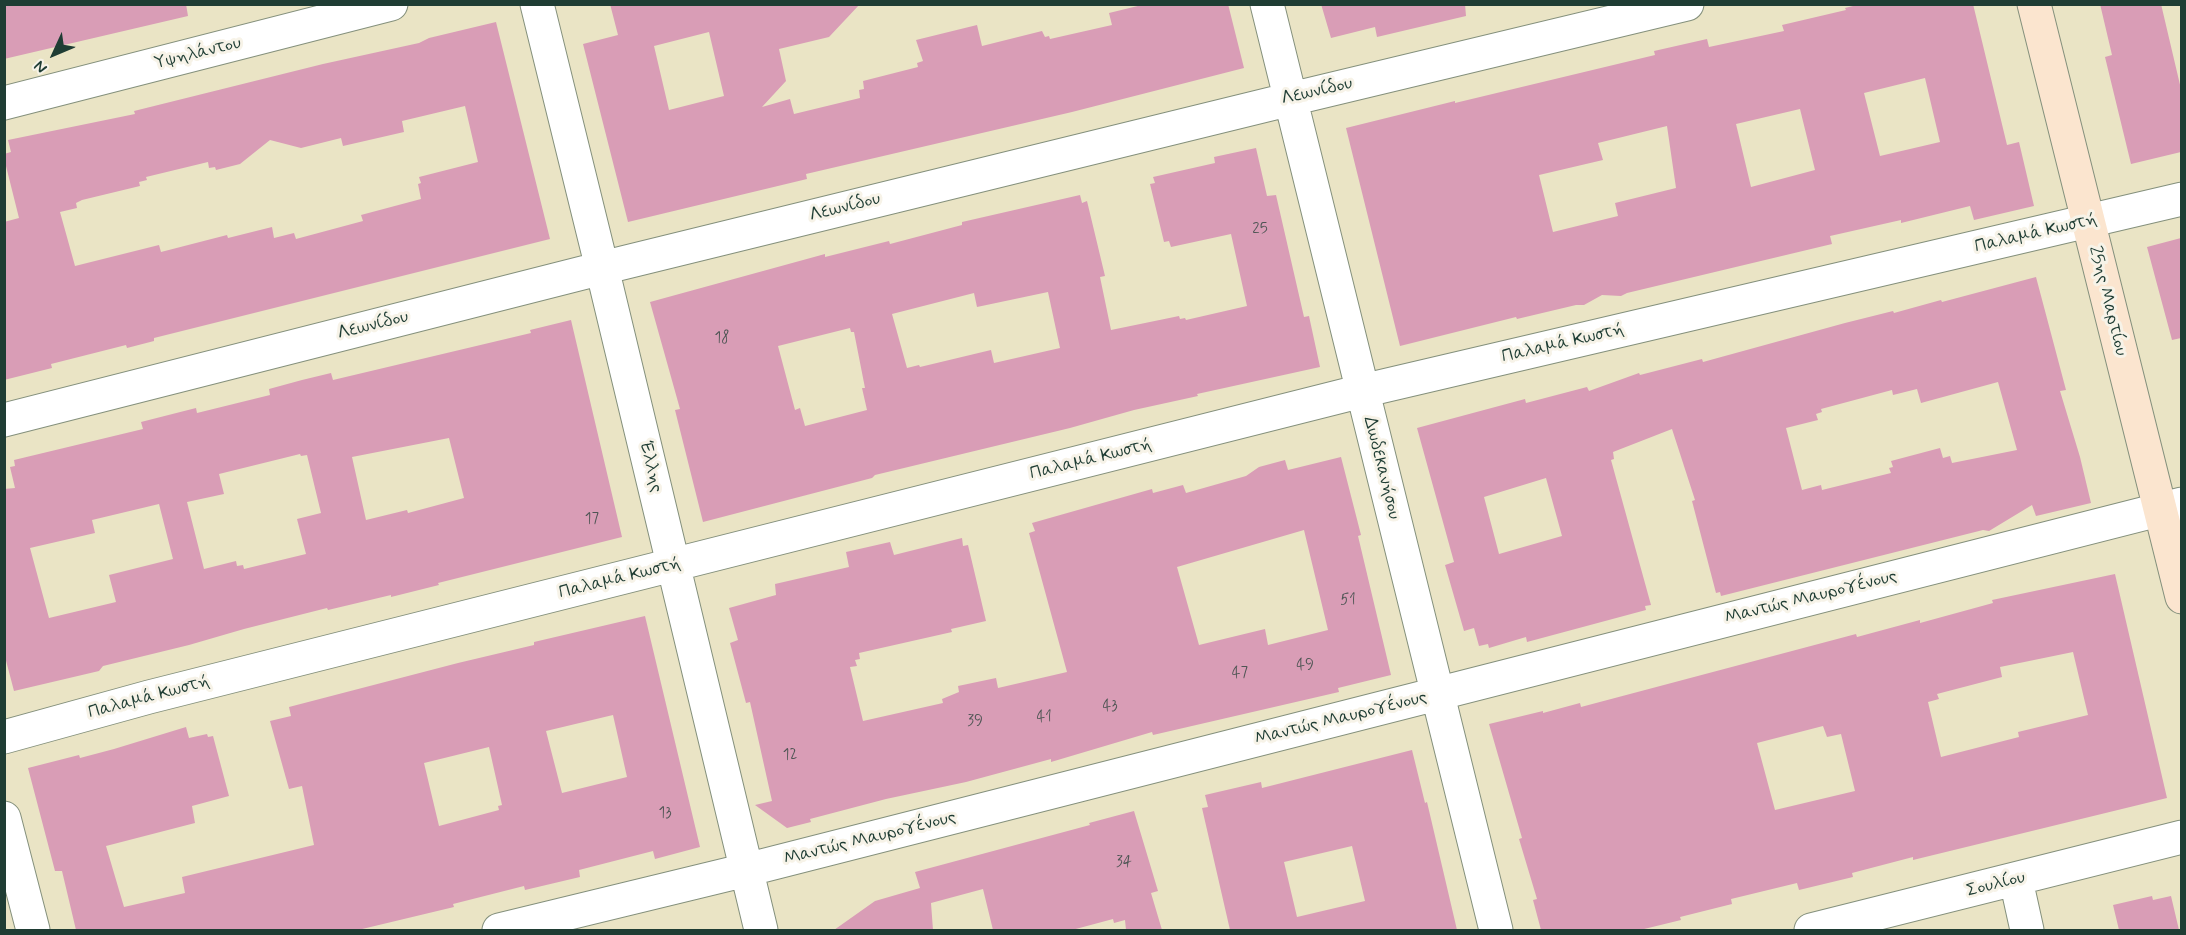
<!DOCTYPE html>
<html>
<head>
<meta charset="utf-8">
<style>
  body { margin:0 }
  #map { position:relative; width:2186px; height:935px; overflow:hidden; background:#eae4c5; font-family:Mynerve,sans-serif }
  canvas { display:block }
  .frame { position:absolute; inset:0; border:6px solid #1f3d34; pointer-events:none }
  .north { position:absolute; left:24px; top:24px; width:60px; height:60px; -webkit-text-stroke:4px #f7f3e8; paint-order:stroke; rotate:226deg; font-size:16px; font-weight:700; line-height:24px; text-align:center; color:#1f3d34 }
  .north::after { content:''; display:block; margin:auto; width:21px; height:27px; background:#1f3d34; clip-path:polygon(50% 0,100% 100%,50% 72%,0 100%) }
</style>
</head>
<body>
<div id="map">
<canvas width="2186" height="935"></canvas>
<div class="frame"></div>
<div class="north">N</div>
</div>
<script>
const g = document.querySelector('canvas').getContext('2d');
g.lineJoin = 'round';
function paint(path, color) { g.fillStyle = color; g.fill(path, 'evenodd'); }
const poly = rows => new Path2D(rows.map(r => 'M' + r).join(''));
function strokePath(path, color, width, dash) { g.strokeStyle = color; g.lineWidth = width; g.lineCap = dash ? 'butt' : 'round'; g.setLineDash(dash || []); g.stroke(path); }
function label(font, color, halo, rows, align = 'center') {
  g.font = font + ' Mynerve,sans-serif'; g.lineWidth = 6; g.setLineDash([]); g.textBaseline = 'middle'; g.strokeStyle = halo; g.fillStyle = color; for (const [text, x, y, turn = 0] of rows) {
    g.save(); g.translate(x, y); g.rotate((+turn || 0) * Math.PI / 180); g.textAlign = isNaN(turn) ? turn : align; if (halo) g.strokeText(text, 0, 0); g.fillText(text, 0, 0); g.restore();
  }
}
const building = poly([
  [4,4,186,4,188,16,4,59],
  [610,4,860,4,829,37,779,49,786,81,762,107,790,99,794,114,860,98,859,90,864,89,863,81,918,67,917,63,923,61,916,40,977,25,982,46,1042,31,1045,37,1049,36,1050,39,1112,25,1109,13,1146,4,1228,4,1244,68,1072,112,806,174,807,179,628,222,583,44,618,35],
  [709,32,724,96,669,110,654,46],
  [1321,4,1465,4,1466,16,1377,37,1375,27,1331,38],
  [1861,4,1973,4,2007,145,2019,142,2034,206,1974,220,1970,206,1901,223,1901,220,1830,236,1832,244,1627,293,1621,296,1602,295,1584,305,1576,305,1517,319,1516,317,1400,346,1346,128,1455,101,1455,103,1655,55,1654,51,1707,39,1709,47,1784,31,1782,25,1846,10,1845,8],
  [1925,78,1940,142,1880,156,1864,93],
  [1800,109,1815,170,1751,187,1736,124],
  [1667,126,1676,188,1615,203,1618,216,1553,232,1539,175,1603,160,1598,143],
  [2100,4,2161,4,2181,89,2181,152,2131,164,2105,57,2112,55],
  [496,22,550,239,154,338,154,341,127,348,126,345,51,364,52,368,4,380,4,222,19,218,4,158,4,154,11,152,8,140,135,114,134,111,323,64,419,43,429,38],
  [465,106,478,162,419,177,421,183,418,184,421,199,361,215,363,221,296,239,294,233,274,238,272,227,228,238,227,235,161,252,159,245,75,266,60,212,77,208,76,203,82,200,140,186,139,182,147,180,146,177,208,162,209,168,215,167,216,170,240,164,270,140,301,148,341,138,343,146,404,132,402,121],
  [1256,148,1267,196,1276,195,1304,317,1309,316,1320,367,1197,394,1198,396,1134,410,1070,428,875,475,872,478,703,522,675,410,680,409,650,302,825,254,825,257,889,241,890,244,962,225,962,222,1080,195,1082,203,1087,201,1105,276,1100,277,1111,330,1179,316,1180,319,1185,318,1186,320,1247,306,1231,234,1171,247,1169,241,1164,242,1150,184,1155,183,1153,177,1215,163,1214,157],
  [1048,292,1060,348,994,363,991,350,920,367,919,365,907,368,892,314,974,293,977,307],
  [850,328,851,332,854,332,865,388,862,388,867,410,805,426,800,408,795,410,778,346],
  [2181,238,2181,338,2172,340,2147,247],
  [2036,277,2066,390,2060,391,2080,457,2091,503,2036,516,2032,505,1989,531,1983,530,1721,596,1720,592,1716,593,1692,501,1695,500,1672,429,1613,452,1614,459,1611,460,1651,605,1645,606,1646,610,1527,642,1526,637,1489,648,1488,644,1479,646,1474,628,1464,631,1445,565,1454,562,1417,428,1525,399,1526,403,1587,387,1589,391,1639,373,1640,375,1702,359,1703,362,1845,323,1893,311,1894,313,1941,300,1942,302],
  [1998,382,2017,450,1952,463,1950,456,1943,458,1940,448,1891,461,1893,467,1889,468,1891,473,1822,490,1821,485,1802,490,1786,428,1818,420,1816,414,1822,412,1821,409,1892,390,1893,395,1917,389,1921,403],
  [1546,478,1562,536,1499,554,1484,497],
  [571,320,622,537,438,583,439,585,391,597,391,595,328,610,327,608,244,629,189,645,103,666,99,671,14,691,4,653,4,489,15,488,10,467,15,466,14,460,143,429,141,422,196,408,197,413,270,395,269,389,302,380,331,373,333,380,531,333,530,330],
  [449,438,464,498,408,513,407,510,366,520,352,457],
  [300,454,301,456,307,455,321,513,297,519,306,554,244,569,243,565,237,566,236,561,204,569,187,502,224,494,219,474],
  [159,504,173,559,109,575,116,602,49,618,30,548,95,533,92,520],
  [1341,457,1361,535,1358,536,1391,675,1338,688,1339,692,1153,735,1152,732,1051,762,1051,759,966,782,886,799,810,819,811,822,787,828,755,805,772,801,750,702,746,703,730,643,738,640,729,608,776,595,775,584,849,567,846,552,890,542,894,555,962,538,963,546,968,545,986,621,951,629,952,632,859,653,860,659,855,660,857,666,850,667,863,721,943,703,942,699,959,692,958,686,996,678,998,688,1067,672,1029,533,1035,531,1032,523,1152,489,1153,493,1183,485,1186,493,1246,476,1259,467,1285,460,1288,470],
  [1304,530,1328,630,1268,645,1265,629,1199,645,1177,567],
  [2115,574,2167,798,1913,860,1913,857,1852,873,1853,877,1799,890,1797,883,1731,899,1732,904,1680,917,1681,920,1640,930,1541,930,1533,900,1537,899,1519,839,1522,838,1489,724,1543,711,1543,713,1580,703,1581,707,1856,634,1857,637,1920,620,1920,623,1993,603,1992,600],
  [2073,652,2088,715,2018,732,2019,737,1941,757,1928,702,1939,699,1937,694,2002,677,2000,667],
  [1823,726,1827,737,1841,734,1855,791,1775,810,1757,743],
  [645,616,700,847,655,859,653,851,579,870,580,877,525,890,524,886,453,904,454,907,358,930,76,930,62,871,55,871,28,768,79,755,80,758,114,749,186,727,189,738,207,734,208,737,213,736,229,796,192,806,195,823,106,846,124,907,185,893,182,877,314,845,302,786,289,789,270,721,291,716,289,707,458,663,534,645,534,642],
  [613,715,627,777,562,793,546,731],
  [489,747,502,805,498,806,499,810,439,826,424,763],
  [1412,750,1425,803,1427,802,1457,930,1230,930,1202,808,1208,807,1205,795,1261,782,1262,788],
  [1352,846,1365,901,1297,917,1284,862],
  [1134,811,1158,891,1151,893,1162,930,1126,930,1125,920,1114,923,1113,919,1072,930,993,930,983,889,931,903,933,930,834,930,875,901,920,888,915,872,1090,825,1089,823],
  [2152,896,2153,900,2171,896,2179,930,2119,930,2113,905]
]);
const street = poly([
  [537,4,602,268,761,930],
  [1267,4,1496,930],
  [4,103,391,4],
  [4,420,602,268,1291,99,1687,4],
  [4,737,149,697,1362,391,2182,199],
  [4,818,33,930],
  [2016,880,2027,930],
  [499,930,746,870,2182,504],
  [1811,930,2182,837]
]);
const secondary = poly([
  [2034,4,2182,597]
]);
const numberNames = [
  ["25",1260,230],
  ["18",722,339],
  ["17",592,520],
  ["51",1348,601],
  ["49",1305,666],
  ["47",1240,674],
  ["43",1110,707],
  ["41",1044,718],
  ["39",975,722],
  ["12",790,756],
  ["13",665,814],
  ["34",1124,863]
];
const streetNames = [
  ["Υψηλάντου",198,54,-14],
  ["Λεωνίδου",1317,92,-13],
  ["Λεωνίδου",845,208,-14],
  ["Παλαμά Κωστή",2036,234,-13],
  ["25ης Μαρτίου",2107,301,76],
  ["Λεωνίδου",373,326,-14],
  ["Παλαμά Κωστή",1563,344,-13],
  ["Παλαμά Κωστή",1091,460,-14],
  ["Έλλης",650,467,77],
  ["Δωδεκανήσου",1381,468,76],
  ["Παλαμά Κωστή",620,579,-14],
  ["Μαντώς Μαυρογένους",1811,598,-14],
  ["Παλαμά Κωστή",149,698,-15],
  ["Μαντώς Μαυρογένους",1341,719,-14],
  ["Μαντώς Μαυρογένους",870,839,-14],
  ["Σουλίου",1996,885,-14]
];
paint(building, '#d99db6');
strokePath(street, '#84907c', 35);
strokePath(secondary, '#84907c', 35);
strokePath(street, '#fff', 33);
strokePath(secondary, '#fbe5cf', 33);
label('15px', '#4e5554', null, numberNames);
label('18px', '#1f3d34', '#f7f3e8', streetNames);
</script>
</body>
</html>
